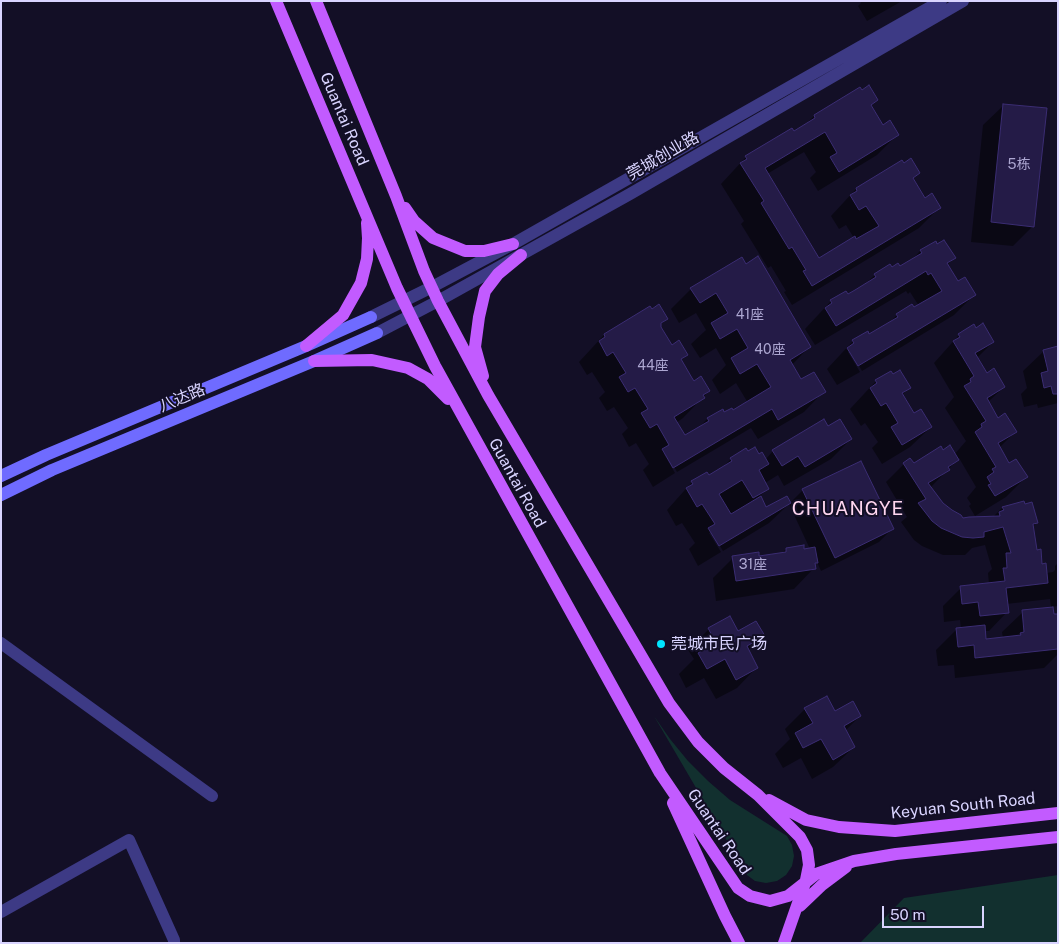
<!DOCTYPE html>
<html>
<head>
<meta charset="utf-8">
<style>
  body { margin:0 }
  #map { position:relative; width:1059px; height:944px; overflow:hidden; background:#130f26; font-family:"Public Sans",sans-serif }
  canvas { display:block }
  .frame { position:absolute; inset:0; border:2px solid #d9d4ff; pointer-events:none }
  .scale { position:absolute; left:882px; top:906px; width:102px; height:22px; box-sizing:border-box; border:2px solid #d9d4ff; border-top:0; padding-left:6px; font-size:15px; line-height:18px; white-space:nowrap; color:#d9d4ff; -webkit-text-stroke:4px #130f26; paint-order:stroke }
</style>
</head>
<body>
<div id="map">
<canvas width="1059" height="944"></canvas>
<div class="frame"></div>
<div class="scale">50 m</div>
</div>
<script>
const g = document.querySelector('canvas').getContext('2d');
g.lineJoin = 'round';
function paint(path, color) { g.fillStyle = color; g.fill(path, 'evenodd'); }
const poly = rows => new Path2D(rows.map(r => 'M' + r).join(''));
function strokePath(path, color, width, dash) { g.strokeStyle = color; g.lineWidth = width; g.lineCap = dash ? 'butt' : 'round'; g.setLineDash(dash || []); g.stroke(path); }
function label(font, color, halo, rows, align = 'center') {
  g.font = font + ' "Public Sans","Noto Sans SC",sans-serif'; g.lineWidth = 4; g.setLineDash([]); g.textBaseline = 'middle'; g.strokeStyle = halo; g.fillStyle = color; for (const [text, x, y, turn = 0] of rows) {
    g.save(); g.translate(x, y); g.rotate((+turn || 0) * Math.PI / 180); g.textAlign = isNaN(turn) ? turn : align; if (halo) g.strokeText(text, 0, 0); g.fillText(text, 0, 0); g.restore();
  }
}
const green = poly([
  [654,716,670,739,688,761,708,781,730,800,787,836,792,845,794,856,792,866,786,875,777,881,766,883,755,881,747,875],
  [1058,875,1058,943,860,943,904,898]
]);
const shadow = poly([
  [860,1,902,1,867,21,858,6,861,3],
  [876,100,870,106,883,126,897,135,877,155,818,191,810,178,816,172,804,152,767,174,818,259,854,238,846,225,839,229,831,216,856,189,918,173,912,179,925,199,939,208,919,228,792,305,784,292,786,291,771,266,768,268,741,224,744,221,721,184,746,157,805,125,814,116],
  [1004,105,1033,226,1013,246,971,242,983,125],
  [935,242,937,246,954,258,947,265,957,283,974,295,954,315,862,371,851,352,848,352,860,372,837,385,827,369,853,341,867,333,869,336,886,326,897,315,911,306,913,309,919,306,910,292,908,294,906,291,815,345,805,329,831,301,845,292,847,295,863,286,875,275,900,268,910,262,920,251],
  [741,258,809,347,792,365,801,381,824,391,804,412,758,439,751,428,677,472,667,454,664,454,675,473,653,487,643,470,649,464,636,443,629,447,622,434,628,428,614,407,607,411,599,398,605,392,592,372,587,375,579,362,604,335,666,319,660,325,672,346,686,355,680,361,691,379,709,391,683,418,676,423,685,437,697,430,707,419,722,410,724,413,733,412,748,403,736,383,720,394,712,380,726,365,716,348,700,358,691,344,706,330,696,313,679,323,671,309,691,289],
  [976,329,993,342,977,358,987,374,1004,387,988,402,998,419,1015,432,999,448,1009,465,1026,477,1006,497,975,516,969,506,971,504,967,498,976,487,959,458,930,488,942,504,962,520,993,517,1002,508,1023,502,1037,522,1033,527,1036,551,1041,565,1046,573,1053,572,1055,570,1055,566,1058,563,1058,606,1051,607,1052,616,1058,626,1058,654,1044,668,955,678,954,665,938,666,936,650,956,630,961,629,960,620,944,622,943,606,961,588,989,584,988,573,992,569,985,545,972,548,965,555,943,555,922,546,914,540,901,522,907,517,886,482,904,464,913,465,943,451,954,455,966,441,945,408,954,397,934,363,959,335],
  [1050,599,1051,608,1023,612,1002,632,1003,638,985,640,984,631,989,631,1007,612,1006,604],
  [1058,348,1058,403,1038,408,1037,404,1024,407,1021,394,1027,388,1023,371,1044,351],
  [876,381,909,388,902,395,914,415,931,427,910,447,882,464,872,448,878,442,865,423,861,426,850,409],
  [828,428,851,439,831,459,784,486,778,475,765,483,768,488,759,497,766,508,790,503,803,490,860,462,892,529,879,542,821,571,817,562,814,565,814,568,794,589,716,601,713,578,733,558,758,557,782,553,786,549,810,549,789,504,769,523,723,551,712,533,709,533,721,552,698,566,689,549,695,543,682,523,676,526,667,510,692,482,708,476,721,469,731,459,748,453,759,455,765,460,773,451],
  [730,618,738,633,763,636,748,651,757,667,737,688,716,699,704,678,686,688,679,674,694,659,688,650,709,629],
  [805,709,860,716,845,731,854,747,833,767,812,779,801,758,783,768,775,754,790,739,785,729]
]);
const building = poly([
  [869,85,878,100,871,105,883,125,890,120,899,135,839,172,830,157,837,153,825,132,765,168,819,258,855,236,856,239,879,226,866,206,859,210,850,195,857,191,856,188,902,160,904,163,911,158,920,173,913,178,925,198,932,193,941,208,812,286,803,271,806,270,792,247,789,249,761,203,764,201,740,163,747,159,745,156,792,128,794,131,815,118,814,115,860,87,862,90,869,85],
  [1003,104,1047,108,1034,227,991,222,1003,104],
  [944,240,956,258,947,263,958,281,965,277,976,295,858,366,847,348,854,343,852,340,868,331,869,334,898,317,896,314,912,304,914,307,942,291,931,273,928,275,926,271,836,326,825,308,832,303,830,300,846,291,848,294,855,290,876,277,874,274,890,264,892,267,898,263,900,266,922,253,920,250,936,241,937,244,944,240],
  [758,256,811,347,790,360,801,379,814,372,826,392,778,420,772,409,673,468,662,449,669,445,657,424,650,428,641,413,648,409,635,388,628,392,619,377,626,373,613,352,607,356,599,341,605,337,604,334,650,306,652,309,659,304,668,319,661,323,661,327,672,345,679,340,688,355,681,359,692,378,694,381,701,376,710,391,703,395,705,398,674,417,685,435,709,421,707,418,723,409,724,412,732,408,733,410,771,387,757,364,740,374,731,358,748,348,737,329,720,339,711,323,728,313,716,293,700,303,690,288,742,257,746,264,758,256],
  [983,323,994,342,975,353,987,373,994,368,1005,387,987,398,998,418,1005,413,1017,432,998,443,1009,463,1016,459,1028,477,995,496,988,485,991,484,987,477,994,472,992,469,996,467,975,432,982,427,981,424,986,421,964,386,971,382,970,379,974,376,953,341,960,337,958,334,974,324,976,328,983,323],
  [1058,346,1058,394,1053,394,1051,386,1044,388,1041,373,1048,371,1043,350,1058,346],
  [900,370,911,388,902,393,914,413,921,409,932,427,902,445,891,427,898,423,886,403,881,406,870,388,877,383,875,380,891,371,893,374,900,370],
  [824,419,828,426,840,419,852,439,805,467,798,456,782,466,772,450,824,419],
  [950,445,959,460,948,467,950,470,928,483,943,503,952,510,961,515,963,518,969,517,1000,516,999,512,1004,510,1002,507,1024,501,1025,504,1032,502,1038,523,1033,524,1037,550,1041,549,1042,564,1046,563,1048,583,1006,588,1009,613,980,616,978,602,962,604,960,586,1005,581,1003,568,1007,568,1006,553,1011,553,1003,527,984,532,984,537,973,538,962,537,941,528,932,521,918,503,926,499,903,463,910,458,914,463,941,446,943,450,950,445],
  [755,447,759,454,762,452,769,464,759,470,769,489,753,498,742,480,719,494,731,514,761,496,766,507,787,496,791,503,719,546,708,528,715,524,702,504,697,507,686,488,693,484,691,481,707,472,709,475,732,461,730,458,746,448,748,451,755,447],
  [861,461,894,529,835,558,802,489,861,461],
  [804,545,804,549,815,547,818,563,815,563,816,569,736,581,732,556,759,552,759,556,786,552,786,548,804,545],
  [1053,607,1054,614,1058,614,1058,649,975,658,974,645,958,647,956,628,985,625,986,639,1021,635,1020,633,1024,632,1022,610,1053,607],
  [730,616,738,631,756,621,765,636,747,646,758,668,736,680,725,659,707,669,698,653,716,643,708,628,730,616],
  [827,696,835,711,853,701,861,716,844,726,855,747,833,760,821,739,803,748,795,733,813,723,804,708,827,696]
]);
const minor = poly([
  [1,912,129,840,174,940,174,943]
]);
const tertiary = poly([
  [371,317,432,287,513,244,941,1],
  [377,333,438,301,630,194,963,1],
  [1,643,212,796]
]);
const secondary = poly([
  [1,476,46,455,306,346,371,317],
  [1,495,52,470,314,361,377,333]
]);
const primary = poly([
  [276,1,397,288,435,366,660,773,738,888,750,896,770,901,788,896,816,874,854,861,896,854,1058,837],
  [316,1,396,196,424,271,438,301,488,395,669,703,698,742,724,768,758,795,800,837,807,850,809,865,806,880,784,943],
  [405,208,414,221,433,238,465,251,484,251,513,244],
  [306,346,343,315,361,283,367,259,368,238,367,223],
  [314,361,372,360,408,368,428,379,448,399],
  [483,376,475,347,479,317,485,291,498,274,521,255],
  [769,800,806,820,839,827,895,831,1058,813],
  [673,803,725,916,739,943],
  [800,906,822,885,846,867]
]);
const markers = [
  [661,644,5,"#00e5ff"]
];
const numberNames = [
  ["5栋",1019,165],
  ["41座",750,315],
  ["40座",770,350],
  ["44座",653,366],
  ["31座",753,565]
];
const streetNames = [
  ["Guantai Road",344,119,67],
  ["莞城创业路",663,156,-30],
  ["八达路",182,398,-23],
  ["Guantai Road",517,483,61],
  ["Keyuan South Road",963,806,-6],
  ["Guantai Road",719,832,56]
];
const poiNames = [
  ["莞城市民广场",671,644]
];
const quarterNames = [
  ["CHUANGYE",848,509]
];
paint(green, '#12302f');
paint(shadow, '#0007');
paint(building, '#241b47');
strokePath(building, '#3b2d73', 1);
strokePath(minor, '#3d3a85', 12);
strokePath(tertiary, '#3d3a85', 12);
strokePath(secondary, '#6f6bff', 12);
strokePath(primary, '#c25bff', 12);
for (const [x, y, r, color] of markers) { const dot = new Path2D(); dot.arc(x, y, r, 0, 2 * Math.PI); g.fillStyle = color; g.fill(dot); strokePath(dot, '#130f26', 2); }
label('14px', '#aca6d1', null, numberNames);
label('16px', '#d9d4ff', '#130f26', streetNames);
label('16px', '#d9d4ff', '#130f26', poiNames, 'left');
g.letterSpacing = '1px';
label('19px', '#ffd6f0', '#130f26', quarterNames);
g.letterSpacing = '0px';
</script>
</body>
</html>
